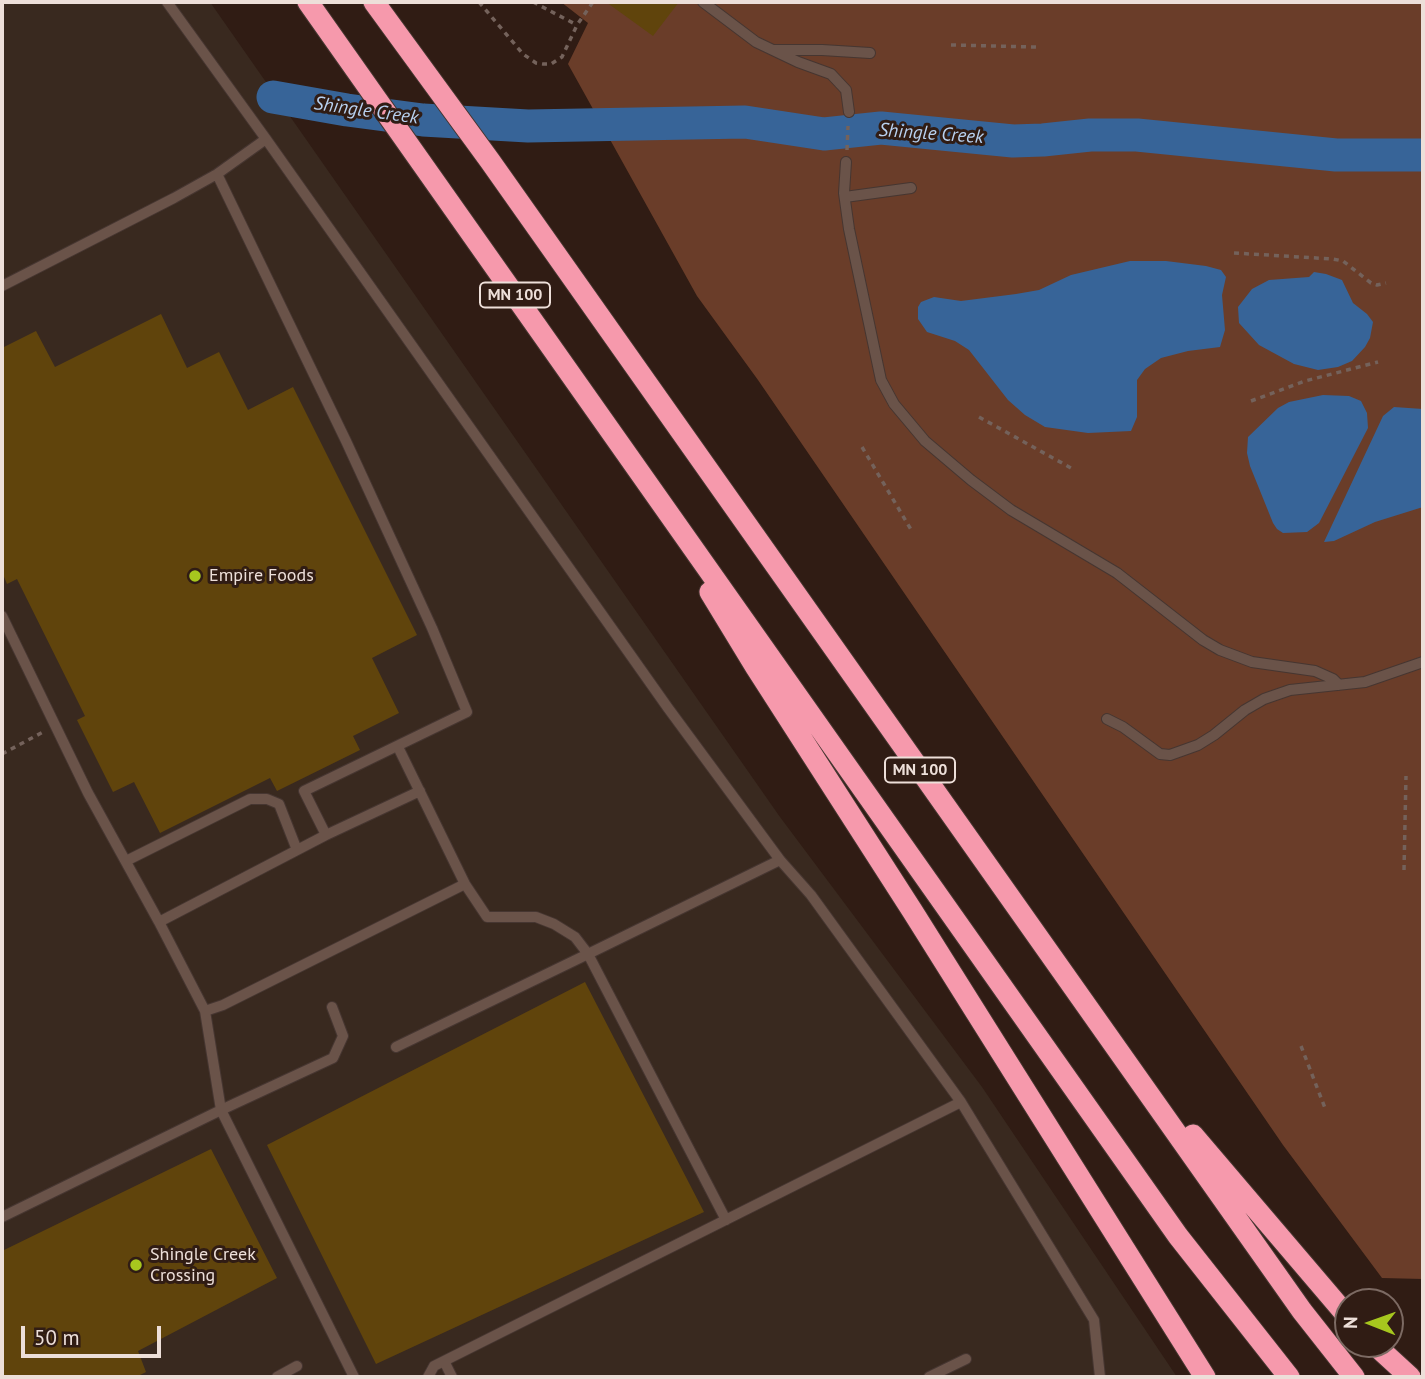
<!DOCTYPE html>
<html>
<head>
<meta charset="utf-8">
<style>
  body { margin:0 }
  #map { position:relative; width:1425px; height:1379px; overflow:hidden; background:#301c14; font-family:"PT Sans",sans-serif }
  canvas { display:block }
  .frame { position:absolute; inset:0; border:4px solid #eddfd9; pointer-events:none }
  .north { position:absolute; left:1334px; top:1288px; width:70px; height:70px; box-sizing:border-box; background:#301c14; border:2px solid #7c6a63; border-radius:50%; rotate:271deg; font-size:19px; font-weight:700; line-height:28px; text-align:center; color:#eddfd9 }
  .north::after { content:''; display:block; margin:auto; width:24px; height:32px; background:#a7c71e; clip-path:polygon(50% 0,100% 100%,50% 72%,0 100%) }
  .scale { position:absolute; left:21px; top:1326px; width:140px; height:32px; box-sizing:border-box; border:4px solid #eddfd9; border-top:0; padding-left:9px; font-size:21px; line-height:24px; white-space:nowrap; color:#eddfd9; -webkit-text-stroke:5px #301c14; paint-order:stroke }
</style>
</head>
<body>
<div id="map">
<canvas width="1425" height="1379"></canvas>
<div class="frame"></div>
<div class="north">N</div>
<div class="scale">50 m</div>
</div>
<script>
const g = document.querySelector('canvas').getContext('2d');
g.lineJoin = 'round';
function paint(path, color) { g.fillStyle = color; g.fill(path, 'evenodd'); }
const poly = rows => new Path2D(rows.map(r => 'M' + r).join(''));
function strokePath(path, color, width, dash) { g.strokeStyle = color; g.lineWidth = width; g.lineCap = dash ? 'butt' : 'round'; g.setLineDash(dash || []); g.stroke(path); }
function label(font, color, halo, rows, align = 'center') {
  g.font = font + ' "PT Sans",sans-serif'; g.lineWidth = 6; g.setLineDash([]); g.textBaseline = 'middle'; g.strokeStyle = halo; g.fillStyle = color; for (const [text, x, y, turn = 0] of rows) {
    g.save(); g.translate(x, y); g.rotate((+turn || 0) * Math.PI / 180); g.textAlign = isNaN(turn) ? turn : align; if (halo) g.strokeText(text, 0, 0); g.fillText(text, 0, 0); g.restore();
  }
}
const commercial = poly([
  [2,2,210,2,780,817,982,1087,1177,1377,2,1377]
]);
const green = poly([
  [561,2,1423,2,1423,1279,1382,1278,1283,1145,758,380,697,296,568,64,588,23]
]);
const water = poly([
  [1130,261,1166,261,1206,266,1221,270,1226,277,1222,295,1225,330,1220,347,1188,351,1161,358,1145,369,1137,380,1137,417,1131,431,1088,433,1045,427,1025,415,1008,400,969,350,955,341,927,332,918,319,918,307,921,302,934,297,961,301,1016,294,1039,290,1071,275],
  [1314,272,1326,274,1342,280,1353,303,1367,314,1373,322,1370,338,1365,347,1352,361,1338,367,1318,370,1294,364,1259,345,1239,323,1238,307,1252,289,1269,280,1309,277],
  [1323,395,1349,396,1361,401,1367,413,1368,428,1319,523,1307,532,1283,533,1277,529,1273,523,1250,466,1247,453,1248,437,1278,408,1289,402],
  [1394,407,1423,409,1423,507,1375,522,1334,541,1324,542,1383,416]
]);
const river = poly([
  [273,97,347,110,423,120,528,126,745,122,824,134,881,128,1013,141,1043,140,1090,135,1137,135,1336,155,1423,155]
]);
const building = poly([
  [606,2,679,2,653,36],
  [161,314,187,368,219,352,248,410,293,387,417,635,372,658,399,713,353,736,360,750,277,791,270,778,160,833,134,782,113,792,77,720,85,716,17,579,7,584,2,572,2,348,36,331,55,367],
  [585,982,704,1212,376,1364,267,1145],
  [211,1149,277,1278,138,1351,146,1372,136,1377,2,1377,2,1251]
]);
const path = poly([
  [479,2,523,54,536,63,543,64,551,64,562,57,577,25,593,2],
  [533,2,577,25],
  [951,45,1036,47],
  [847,150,848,126],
  [1234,253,1333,259,1343,261,1371,283,1377,285,1386,283],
  [1251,401,1305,381,1378,362],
  [979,417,1071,468],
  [862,447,913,533],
  [2,754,43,732],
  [1404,870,1406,776],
  [1301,1046,1325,1108]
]);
const service = poly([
  [167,2,266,139,668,708,780,860,811,895,961,1102,1094,1320,1100,1377],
  [703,2,756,42,798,62,831,74,846,90,849,112],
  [774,50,822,50,870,53],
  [846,162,844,193,849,229,881,380,894,404,925,441,971,480,1011,510,1117,573,1203,640,1220,650,1252,662,1315,671,1333,679,1339,685],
  [217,174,346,441,432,628,467,712,304,791,326,835],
  [845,197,911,188],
  [2,286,174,198,217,174,266,139],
  [2,616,88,793,159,922,205,1011,221,1110,354,1377],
  [1107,719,1123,727,1160,754,1170,755,1198,745,1214,735,1245,710,1264,699,1290,690,1365,682,1423,662],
  [398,747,465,884,487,917,536,917,554,924,575,937,588,954,780,860],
  [126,861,250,799,267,799,279,804,297,850],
  [159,922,326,835,420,791],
  [205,1011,223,1005,465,884],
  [396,1047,588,954,726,1220],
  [2,1217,221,1110,333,1058,343,1036,332,1007],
  [444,1361,452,1377],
  [277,1377,297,1366],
  [428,1377,434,1366,961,1102],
  [929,1377,966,1359]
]);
const motorway = poly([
  [308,2,1178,1236,1289,1377],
  [374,2,490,161,1302,1311,1354,1377],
  [710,592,755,666,913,912,1205,1377],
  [1193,1135,1348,1317],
  [1374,1344,1410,1377]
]);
const markers = [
  [195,576,7,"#a7c71e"],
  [136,1265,7,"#a7c71e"]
];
const shields = [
  [515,295,70],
  [920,770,70]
];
const shieldNames = [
  ["MN 100",515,295],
  ["MN 100",920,770]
];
const poiNames = [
  ["Empire Foods",209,576],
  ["Shingle Creek",150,1255],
  ["Crossing",150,1276]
];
const waterNames = [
  ["Shingle Creek",366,111,8],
  ["Shingle Creek",931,134,4]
];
paint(commercial, '#39291f');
paint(green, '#6a3d29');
paint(water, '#376498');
strokePath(river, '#376498', 33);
paint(building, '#60440c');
strokePath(service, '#463631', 12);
strokePath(motorway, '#463631', 23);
strokePath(path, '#74625b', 3.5, [5, 5]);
strokePath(service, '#6a5349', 10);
strokePath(motorway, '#f699ac', 21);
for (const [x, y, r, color] of markers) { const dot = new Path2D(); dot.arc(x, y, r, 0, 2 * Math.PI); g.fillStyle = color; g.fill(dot); strokePath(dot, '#301c14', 2.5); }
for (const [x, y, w] of shields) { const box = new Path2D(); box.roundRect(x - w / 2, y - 12.5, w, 25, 5); g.fillStyle = '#301c14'; g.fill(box); strokePath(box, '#eddfd9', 2); }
label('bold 16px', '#eddfd9', null, shieldNames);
label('18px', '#eddfd9', '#301c14', poiNames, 'left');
label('italic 19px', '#b8d1f0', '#301c14', waterNames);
</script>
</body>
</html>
